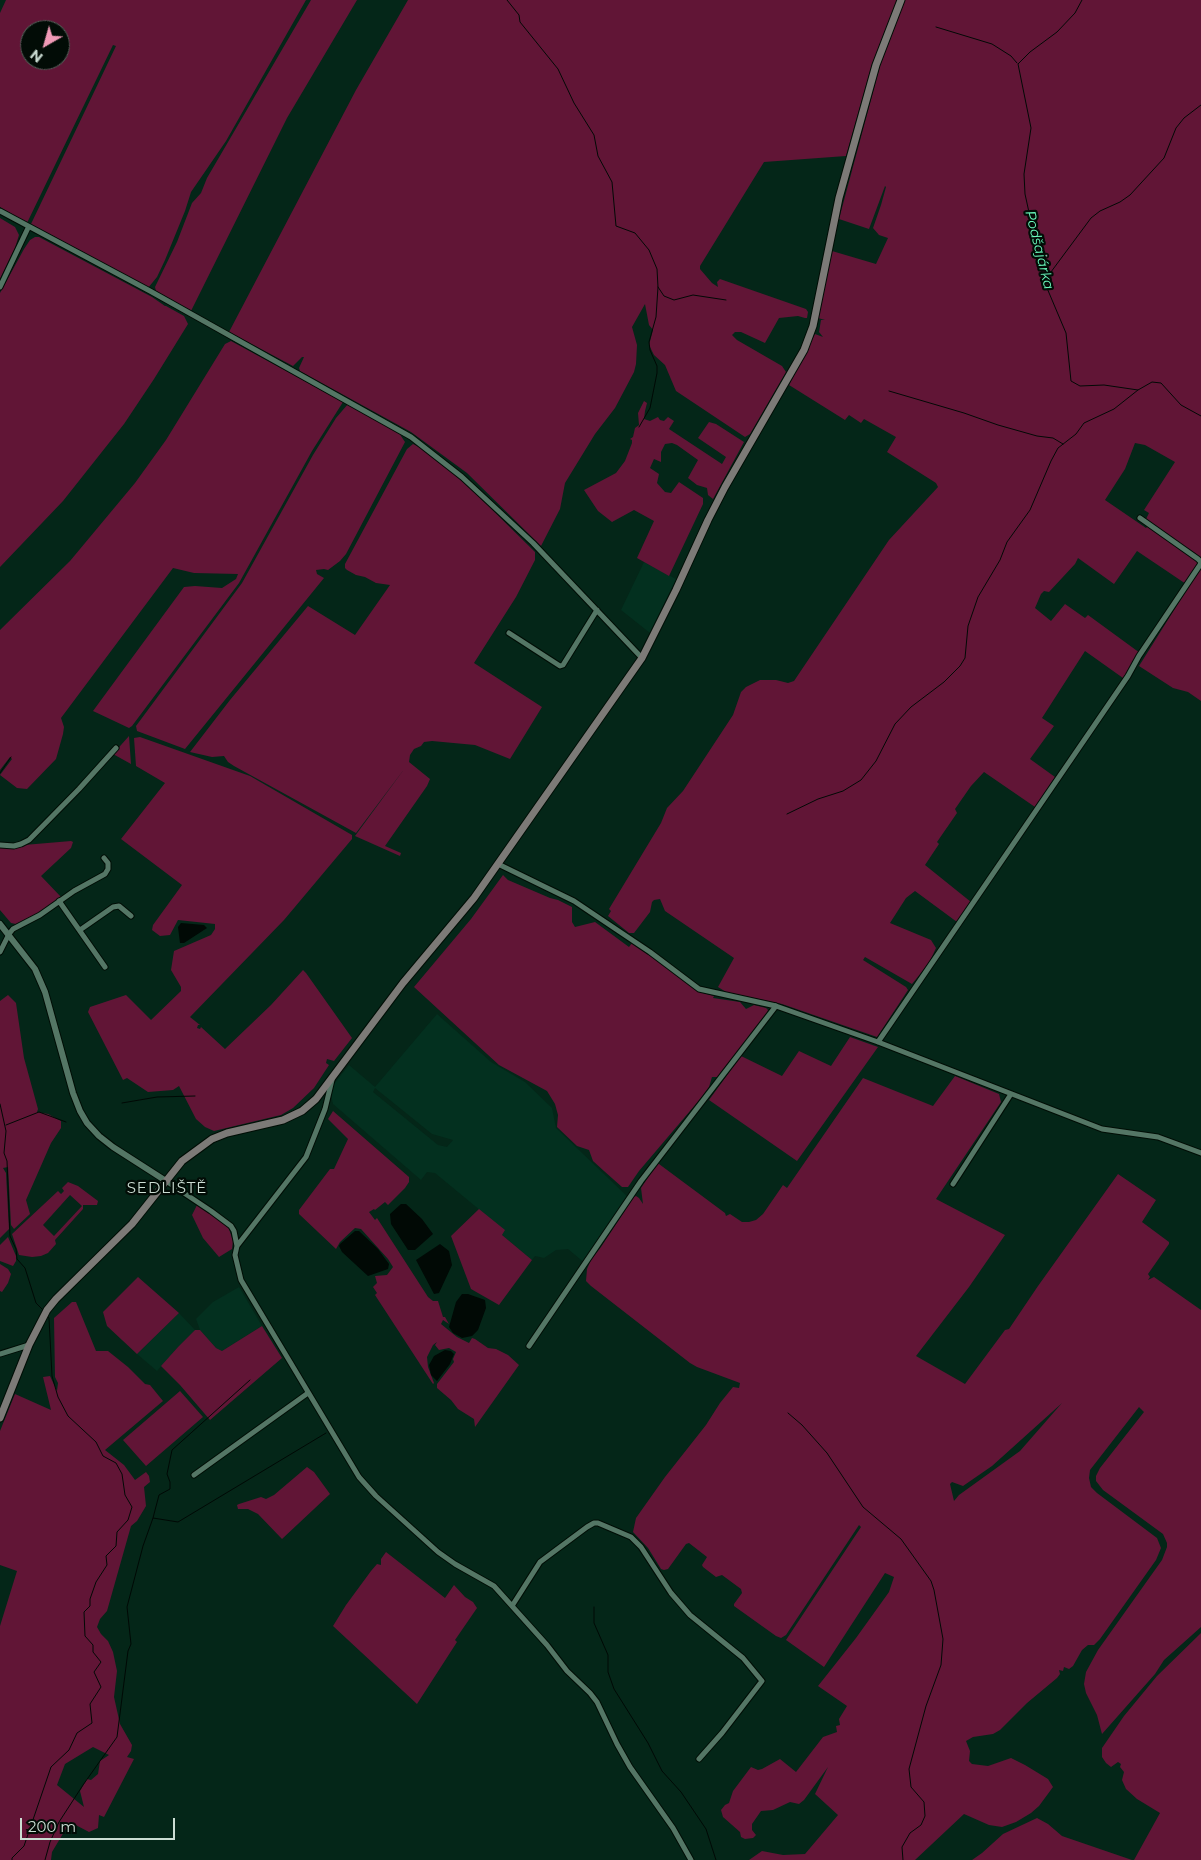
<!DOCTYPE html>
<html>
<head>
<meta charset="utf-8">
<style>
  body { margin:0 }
  #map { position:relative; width:1201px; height:1860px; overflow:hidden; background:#042618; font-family:Montserrat,sans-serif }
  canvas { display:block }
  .north { position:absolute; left:20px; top:20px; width:50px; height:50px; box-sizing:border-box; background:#020c06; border:1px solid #526058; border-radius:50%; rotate:218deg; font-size:14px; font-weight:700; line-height:20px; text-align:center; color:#cbddd3 }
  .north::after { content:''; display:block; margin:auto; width:18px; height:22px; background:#f09ab6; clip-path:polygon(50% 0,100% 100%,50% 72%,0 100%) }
  .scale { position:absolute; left:20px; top:1818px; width:155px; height:22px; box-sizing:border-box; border:2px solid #cbddd3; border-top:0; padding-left:6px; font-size:15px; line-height:18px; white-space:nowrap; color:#cbddd3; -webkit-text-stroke:4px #020c06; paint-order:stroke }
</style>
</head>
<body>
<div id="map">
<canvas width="1201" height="1860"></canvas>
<div class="north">N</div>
<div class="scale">200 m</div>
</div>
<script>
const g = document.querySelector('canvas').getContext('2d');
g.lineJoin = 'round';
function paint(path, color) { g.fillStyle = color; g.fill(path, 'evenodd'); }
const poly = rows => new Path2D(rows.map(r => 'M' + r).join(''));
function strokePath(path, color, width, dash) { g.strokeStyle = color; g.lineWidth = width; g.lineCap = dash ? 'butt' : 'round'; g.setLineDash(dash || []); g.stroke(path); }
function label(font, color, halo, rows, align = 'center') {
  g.font = font + ' Montserrat,sans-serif'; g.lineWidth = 4.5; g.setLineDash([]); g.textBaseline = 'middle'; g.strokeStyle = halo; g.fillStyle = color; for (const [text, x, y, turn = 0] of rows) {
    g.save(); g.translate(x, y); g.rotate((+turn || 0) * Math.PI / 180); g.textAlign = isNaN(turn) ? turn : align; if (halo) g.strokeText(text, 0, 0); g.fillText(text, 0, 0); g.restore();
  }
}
const built = poly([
  [644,562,676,579,650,633,621,610],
  [437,1014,491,1062,525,1082,552,1108,556,1128,630,1199,586,1264,568,1249,556,1250,544,1258,535,1256,532,1260,502,1235,504,1230,435,1173,427,1172,421,1180,333,1104,331,1094,334,1084,349,1065,375,1087],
  [375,1088,432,1134,453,1140,447,1147,438,1145,373,1092],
  [239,1287,262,1326,222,1351,216,1348,200,1330,196,1319,213,1302],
  [179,1313,195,1330,178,1347,157,1371,137,1354]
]);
const green = poly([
  [6,0,306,0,226,141,191,192,185,211,165,260,157,277,148,288,31,224,116,46,113,45,27,223,0,207,0,13],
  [30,30,60,30,60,60,30,60],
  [311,0,357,0,287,118,191,311,156,291,155,287,177,242,192,203,201,193,207,178],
  [408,0,897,0,872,64,846,156,764,162,700,266,700,269,712,283,718,287,717,282,720,279,806,309,808,312,807,318,805,318,798,316,779,318,765,343,741,332,735,332,732,335,737,340,782,366,786,372,750,434,745,437,676,391,665,365,654,355,649,345,653,330,649,325,645,304,632,327,637,345,636,364,634,372,615,408,595,434,565,483,560,509,541,546,467,473,411,432,300,371,299,368,304,357,302,357,293,366,229,332,356,90],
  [905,0,1201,0,1201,559,1146,519,1149,513,1144,510,1175,462,1145,445,1135,443,1125,469,1105,500,1146,528,1148,526,1198,561,1199,564,1186,584,1137,551,1114,584,1078,558,1075,564,1049,592,1044,591,1041,594,1035,608,1051,621,1065,604,1085,618,1088,615,1140,653,1123,678,1085,651,1042,718,1054,726,1030,759,1055,777,1035,807,984,772,971,786,955,809,957,813,937,842,939,844,925,865,971,902,957,922,915,891,906,898,890,923,931,940,936,948,929,963,912,984,865,957,863,960,906,987,908,990,877,1037,782,1004,726,992,718,987,734,958,665,911,660,899,654,900,652,902,650,912,634,933,629,933,608,916,611,911,609,909,661,823,667,808,683,791,733,715,741,692,746,687,760,680,776,680,788,683,794,681,889,540,938,487,936,483,887,452,896,437,864,419,861,423,849,415,845,420,789,385,815,334,823,337,819,332,821,320,825,320,818,318,832,251,876,264,888,238,879,235,873,228,881,205,886,187,885,186,869,229,839,219,880,66],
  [0,218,15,227,19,235,15,248,0,279],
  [35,237,39,237,152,297,165,306,166,306,184,316,188,324,154,379,124,424,63,501,0,567,0,293,24,249,30,240],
  [231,341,343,402,312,451,239,583,132,726,129,728,93,711,184,587,195,586,222,588,236,579,238,574,194,573,173,568,61,718,64,727,63,734,56,759,27,789,17,788,0,775,12,759,10,757,0,770,0,630,70,561,135,483,166,440,225,344],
  [644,401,647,403,645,411,644,419,650,421,658,417,660,420,664,421,668,417,674,421,669,429,722,464,726,457,698,438,709,422,716,424,744,442,713,499,708,495,707,488,697,485,688,478,698,460,677,445,672,443,665,444,661,452,661,462,654,459,650,468,659,474,657,483,665,492,671,493,679,482,703,498,703,504,669,576,637,558,654,521,634,510,612,522,598,511,584,490,616,473,625,461,632,443,632,440,630,439,633,437,635,428,639,425,638,413],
  [348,404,399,433,405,442,346,554,340,561,328,570,324,569,316,570,317,574,324,578,185,749,137,731,136,726,242,583,313,455,336,418],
  [413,444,421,448,463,481,535,552,535,560,516,597,474,663,542,707,510,759,475,745,432,741,424,742,421,746,414,749,410,755,409,762,430,779,427,786,385,846,401,853,400,856,355,836,405,768,356,833,234,766,228,762,224,756,212,757,190,752,230,700,308,606,355,635,390,585,376,583,365,577,356,575,347,570,345,568,345,564,407,449],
  [1201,567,1201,701,1188,692,1173,688,1139,666],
  [129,736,131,764,113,754],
  [140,737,250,776,352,835,352,839,284,920,190,1017,200,1025,198,1025,197,1028,200,1029,201,1027,225,1049,271,1005,303,970,306,973,352,1038,334,1061,327,1059,326,1063,329,1065,314,1088,293,1108,281,1115,214,1131,205,1127,196,1119,179,1086,173,1090,148,1092,127,1078,123,1080,88,1012,90,1007,126,995,151,1020,181,991,181,987,171,970,174,951,211,935,215,929,215,924,178,920,170,935,160,936,152,930,153,925,182,885,121,839,165,783,136,766,134,738],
  [71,841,73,842,71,848,41,876,61,897,40,913,16,924,11,923,0,910,0,847,15,848,24,845],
  [503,875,508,880,550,898,558,900,572,907,572,922,575,927,595,922,629,947,632,943,703,993,714,996,713,998,740,1002,746,1009,754,1005,766,1008,768,1010,767,1013,718,1077,712,1077,709,1087,701,1098,639,1171,628,1187,622,1187,604,1171,593,1161,589,1150,577,1146,557,1127,558,1115,555,1104,547,1091,499,1065,414,987,471,919],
  [8,995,16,1003,24,1058,38,1109,37,1112,48,1114,61,1121,61,1128,51,1143,26,1200,30,1214,14,1229,11,1225,8,1167,3,1168,6,1173,9,1229,0,1238,0,1001],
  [850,1037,878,1047,797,1161,709,1100,741,1056,782,1076,799,1051,831,1066],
  [955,1076,999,1094,1001,1102,936,1199,1005,1235,969,1287,916,1356,965,1384,1005,1330,1009,1329,1038,1286,1118,1174,1156,1200,1142,1222,1169,1242,1169,1244,1148,1274,1150,1277,1148,1280,1154,1277,1201,1310,1201,1627,1164,1660,1155,1674,1102,1734,1097,1715,1086,1693,1084,1684,1086,1672,1098,1650,1162,1560,1167,1547,1167,1543,1163,1534,1103,1490,1096,1481,1096,1476,1100,1468,1144,1412,1139,1407,1090,1470,1089,1478,1091,1487,1097,1493,1157,1538,1161,1548,1156,1560,1100,1639,1094,1645,1088,1645,1082,1650,1073,1666,1069,1669,1064,1667,1063,1671,1059,1670,1060,1674,1057,1678,1027,1703,1000,1730,993,1734,973,1737,966,1741,970,1751,969,1761,972,1764,988,1766,1011,1758,1025,1765,1048,1779,1053,1787,1039,1806,1031,1813,1016,1822,1002,1827,989,1825,964,1814,915,1860,749,1860,762,1851,783,1855,805,1854,838,1815,815,1794,828,1767,804,1800,799,1804,790,1802,773,1810,761,1811,752,1824,752,1830,756,1835,753,1838,745,1839,741,1837,740,1832,723,1817,721,1810,725,1805,729,1803,733,1791,751,1767,758,1770,762,1769,780,1759,796,1772,823,1737,837,1732,836,1726,840,1725,839,1719,847,1706,818,1686,856,1638,889,1592,894,1577,885,1573,824,1667,786,1640,861,1527,859,1525,786,1635,781,1638,776,1636,734,1606,734,1604,742,1593,741,1589,722,1575,716,1577,703,1567,702,1565,707,1557,689,1543,686,1544,668,1569,664,1570,661,1569,648,1548,633,1532,636,1518,665,1477,706,1425,720,1403,733,1387,739,1388,740,1383,697,1367,690,1363,591,1286,586,1281,587,1269,591,1260,601,1247,634,1197,636,1196,639,1198,643,1204,641,1188,657,1164,659,1164,725,1213,726,1216,730,1214,742,1222,749,1222,756,1220,763,1214,783,1185,787,1188,863,1078,933,1106],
  [1062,1403,1020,1451,959,1495,954,1501,950,1484,952,1482,963,1486,992,1466],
  [333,1111,409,1177,409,1182,405,1188,388,1205,385,1202,375,1210,374,1209,369,1212,375,1220,377,1218,428,1297,433,1301,438,1301,443,1317,445,1317,449,1324,443,1320,441,1324,457,1337,469,1343,472,1338,475,1339,488,1348,496,1349,508,1355,519,1365,475,1427,474,1419,458,1409,451,1400,437,1388,437,1384,454,1362,453,1359,456,1352,449,1348,439,1350,435,1345,437,1342,433,1345,427,1357,428,1367,434,1383,433,1384,375,1295,377,1293,373,1287,377,1283,375,1276,387,1275,393,1267,388,1259,361,1229,355,1228,340,1242,336,1249,299,1214,299,1210,330,1169,334,1169,348,1139,328,1119],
  [68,1182,78,1186,98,1201,97,1205,83,1205,83,1209,55,1240,56,1244,48,1253,41,1256,32,1257,19,1255,12,1234,58,1191,61,1194,64,1191,62,1188],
  [70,1195,82,1206,54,1236,43,1225],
  [197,1205,226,1224,229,1229,233,1241,232,1249,219,1257,203,1238,192,1215],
  [479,1209,505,1230,502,1235,532,1260,499,1305,471,1289,451,1236],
  [8,1237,16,1256,16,1261,13,1266,0,1261,0,1245],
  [0,1264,8,1269,11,1274,8,1283,2,1292,0,1291],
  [138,1277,179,1313,137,1354,107,1326,103,1312],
  [72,1302,76,1302,96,1351,108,1351,128,1367,145,1384,150,1385,163,1401,105,1450,124,1465,135,1480,146,1472,149,1476,150,1482,144,1487,146,1506,137,1521,131,1526,107,1611,100,1619,97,1627,101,1634,108,1641,113,1652,117,1671,114,1697,120,1724,132,1745,131,1751,127,1757,134,1759,104,1817,99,1815,98,1828,89,1832,70,1822,52,1852,51,1860,0,1860,0,1626,17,1571,0,1565,0,1431,15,1394,51,1410,43,1377,50,1376,57,1391,58,1383,55,1377,54,1318],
  [93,1747,109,1755,100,1761,98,1774,91,1780,87,1779,80,1791,84,1807,57,1785,65,1764],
  [262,1326,282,1358,210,1420,180,1385,161,1366,178,1347,195,1330,200,1330,216,1348,222,1351],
  [180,1391,203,1417,146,1466,123,1440],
  [307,1467,314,1472,330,1494,282,1539,258,1514,248,1509,238,1509,237,1505,239,1504,261,1497,266,1499,274,1495],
  [386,1552,445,1598,454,1585,465,1597,473,1602,477,1608,455,1640,457,1642,417,1704,333,1626,346,1605,371,1571,377,1564,381,1565,381,1559],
  [1201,1633,1201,1860,1134,1860,1160,1813,1137,1799,1126,1789,1122,1780,1124,1772,1120,1767,1121,1764,1118,1762,1111,1767,1106,1763,1102,1757,1102,1748,1124,1716,1157,1676],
  [1037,1818,1048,1824,1062,1836,1132,1860,972,1860,982,1853,1003,1834]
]);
const water = poly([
  [181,923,204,925,207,928,184,943,180,943,178,927],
  [401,1204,406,1204,422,1219,433,1234,415,1250,408,1250,391,1224,390,1214],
  [355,1231,359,1231,378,1249,389,1264,388,1269,368,1276,342,1252,339,1246,340,1244],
  [440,1244,449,1251,452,1265,439,1293,434,1294,416,1260],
  [462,1294,468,1294,485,1300,486,1308,478,1330,472,1336,462,1338,453,1333,449,1327,456,1302],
  [445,1350,451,1351,454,1354,450,1364,437,1381,431,1375,429,1365,434,1356]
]);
const stream = poly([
  [507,0,519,15,520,22,558,69,574,103,594,135,598,156,612,182,616,226,635,233,649,250,657,269,658,287,656,317,649,342,650,350,657,366,657,373,650,408,639,427],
  [1082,0,1075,13,1057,32,1030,52,1018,64,1031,128,1024,174,1025,194,1044,281,1066,333,1071,381,1080,386,1104,385,1138,390,1152,382,1161,383,1181,405,1201,416],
  [936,27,992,44,1011,56,1017,63],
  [1045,280,1091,218,1100,211,1120,202,1130,195,1164,158,1176,128,1184,118,1201,105],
  [658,287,664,296,674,300,693,295,726,300],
  [889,391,964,413,998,425,1037,436,1053,438,1063,444],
  [0,773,11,757],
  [787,814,818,799,843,791,861,780,876,761,895,724,911,707,944,682,960,666,965,658,968,626,978,597,1000,560,1007,542,1030,510,1051,461,1058,448,1076,434,1084,423,1114,409,1138,390],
  [122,1103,157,1097,195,1096],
  [0,1104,6,1131,4,1153,7,1161,10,1236,16,1249,17,1259,25,1268,36,1303,43,1310],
  [6,1125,39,1112,66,1122],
  [788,1413,802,1425,827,1453,863,1507,901,1539,931,1581,934,1590,943,1639,941,1665,926,1706,909,1769,911,1787,924,1802,925,1816,921,1825,910,1833,902,1847,903,1860],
  [153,1518,159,1495,170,1489,170,1482,167,1474,172,1450,250,1380],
  [594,1607,594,1623,608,1655,608,1672,614,1689,648,1743,662,1771,681,1792,706,1829,716,1860],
  [12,1860,12,1858,24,1846,51,1767,69,1750,77,1733,92,1723,90,1704,101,1687,94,1672,101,1662,93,1652,93,1645,85,1636,84,1612,90,1606,90,1599,96,1582,107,1565,106,1556,116,1546,117,1532,128,1520,132,1507,125,1495,122,1474,116,1463,103,1456,96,1442,68,1416,58,1397,52,1376,49,1318,47,1315],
  [45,1860,50,1842,59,1822,83,1785,117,1737,128,1651,131,1644,127,1607,143,1546,153,1518,178,1522,326,1433]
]);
const minor = poly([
  [0,211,150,291,411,437,462,477,533,543,642,658],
  [0,287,28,228],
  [509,633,560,666,563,665,597,610],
  [0,845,14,846,21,844,29,840,79,789,116,748],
  [498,864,574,901,650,952,699,989,776,1006,878,1042,1102,1129,1158,1137,1201,1153],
  [59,901,105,967],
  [80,930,113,907,119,906,131,916],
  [0,952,9,934,13,929,40,915,74,891,105,874,108,869,108,863,104,858],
  [878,1042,1128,676,1139,656,1200,565,1201,562,1198,559,1140,518],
  [166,1181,211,1211,231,1226,234,1231,237,1246,235,1255,241,1280,359,1477,376,1496,438,1552,455,1564,494,1586,547,1645,567,1671,590,1693,597,1702,617,1744,630,1767,673,1828,691,1860],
  [953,1184,1011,1094],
  [237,1246,306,1157,325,1109,332,1080],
  [529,1346,641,1181,776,1006],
  [0,1354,29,1345],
  [194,1475,308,1393],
  [512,1606,540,1562,587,1527,594,1523,598,1523,631,1537,641,1547,671,1593,690,1615,743,1658,762,1681,722,1733,699,1759]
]);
const tertiary = poly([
  [0,924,35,969,45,992,73,1093,80,1111,87,1123,99,1136,113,1147,166,1181]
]);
const secondary = poly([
  [0,1418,29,1345,47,1310,56,1299,132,1224,182,1161,212,1139,227,1133,283,1120,302,1111,316,1099,403,983,474,898,642,658,676,590,708,520,725,487,804,350,813,326,839,198,876,65,901,0]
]);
const waterNames = [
  ["Podšajárka",1039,250,76]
];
const quarterNames = [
  ["SEDLIŠTĚ",167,1189]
];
paint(built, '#03301f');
paint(green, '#611536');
paint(water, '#010905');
strokePath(stream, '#010905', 1);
strokePath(minor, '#000d05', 7);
strokePath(tertiary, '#000d05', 8);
strokePath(secondary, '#000d05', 9);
strokePath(minor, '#547665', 5);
strokePath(tertiary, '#547665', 6);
strokePath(secondary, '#7c7a77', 7);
label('italic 14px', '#6bfabd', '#020c06', waterNames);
g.letterSpacing = '1px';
label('15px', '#cbddd3', '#020c06', quarterNames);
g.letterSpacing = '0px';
</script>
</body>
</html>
